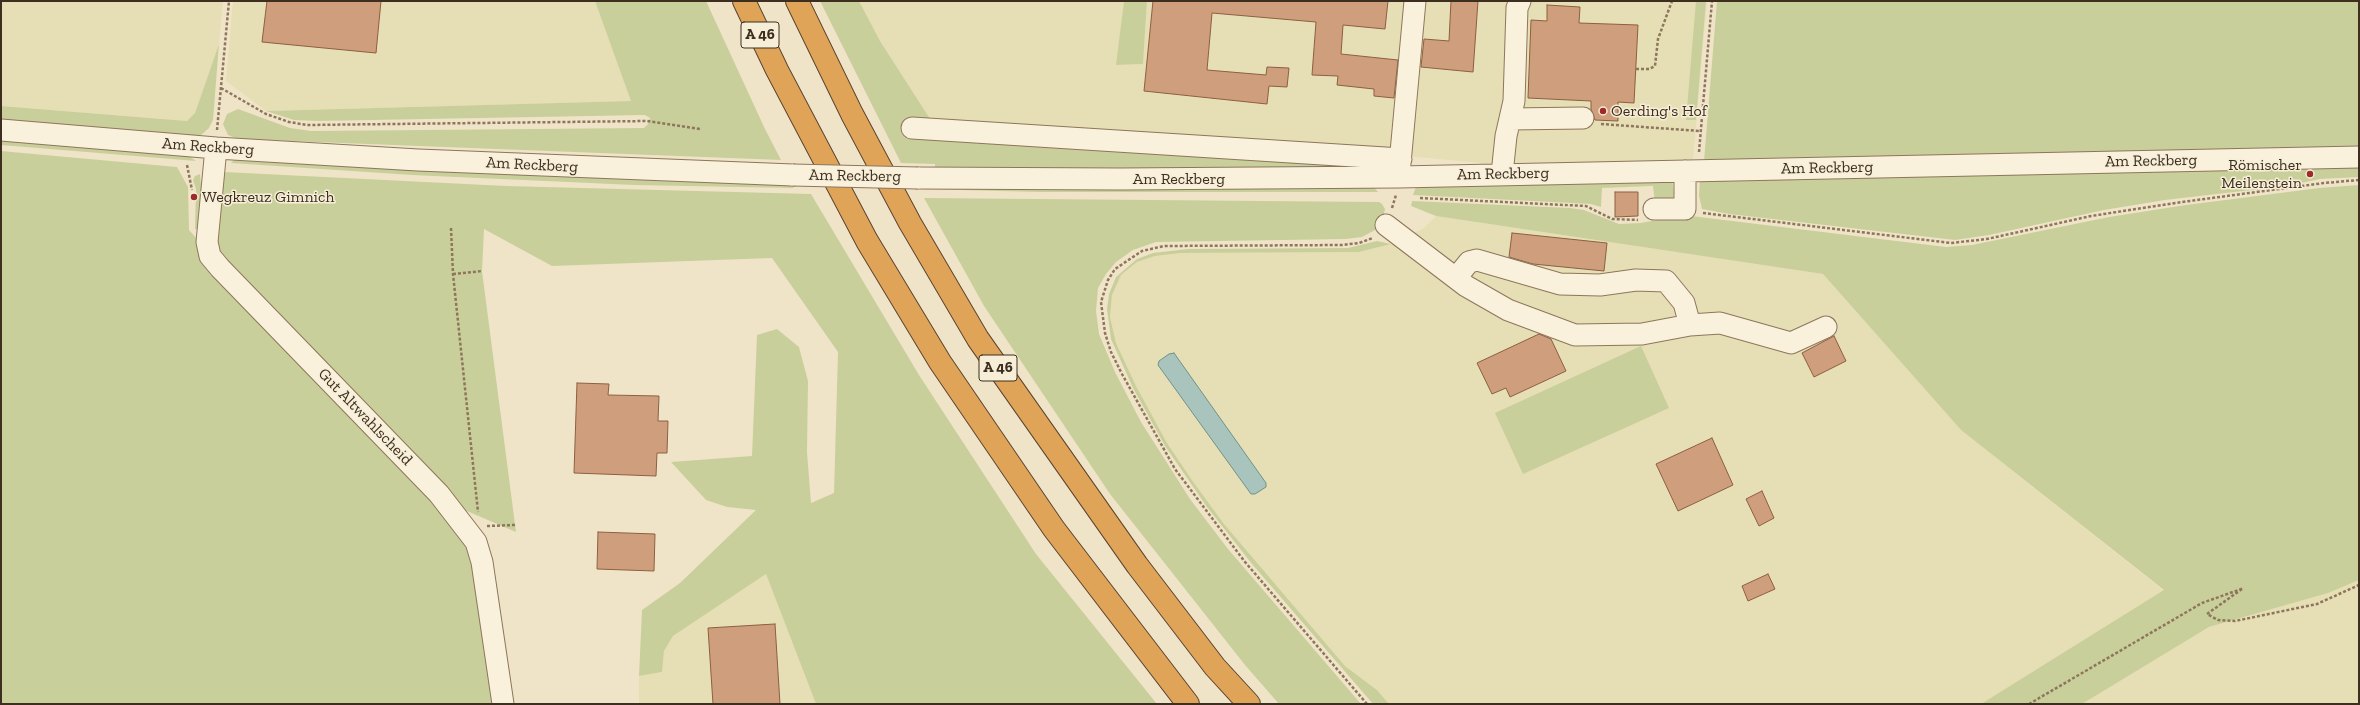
<!DOCTYPE html>
<html>
<head>
<meta charset="utf-8">
<style>
  body { margin:0 }
  #map { position:relative; width:2360px; height:705px; overflow:hidden; background:#f0e4c8; font-family:"Zilla Slab",serif }
  canvas { display:block }
  .frame { position:absolute; inset:0; border:2px solid #3d2e20; pointer-events:none }
</style>
</head>
<body>
<div id="map">
<canvas width="2360" height="705"></canvas>
<div class="frame"></div>
</div>
<script>
const g = document.querySelector('canvas').getContext('2d');
g.lineJoin = 'round';
function paint(path, color) { g.fillStyle = color; g.fill(path, 'evenodd'); }
const poly = rows => new Path2D(rows.map(r => 'M' + r).join(''));
function strokePath(path, color, width, dash) { g.strokeStyle = color; g.lineWidth = width; g.lineCap = dash ? 'butt' : 'round'; g.setLineDash(dash || []); g.stroke(path); }
function label(font, color, halo, rows, align = 'center') {
  g.font = font + ' "Zilla Slab",serif'; g.lineWidth = 3; g.setLineDash([]); g.textBaseline = 'middle'; g.strokeStyle = halo; g.fillStyle = color; for (const [text, x, y, turn = 0] of rows) {
    g.save(); g.translate(x, y); g.rotate((+turn || 0) * Math.PI / 180); g.textAlign = isNaN(turn) ? turn : align; if (halo) g.strokeText(text, 0, 0); g.fillText(text, 0, 0); g.restore();
  }
}
const farmland = poly([
  [1,1,223,1,219,44,195,113,187,121,1,106],
  [233,1,595,1,632,101,266,111,226,81],
  [859,1,1124,1,1117,65,1143,64,1147,1,1707,1,1693,160,1482,165,1481,163,1353,151,934,125,880,41],
  [1436,216,1823,274,1961,430,2164,591,1981,704,1389,704,1377,690,1345,666,1224,524,1194,483,1167,443,1136,386,1116,343,1110,317,1112,295,1121,275,1137,262,1155,256,1181,253,1359,252,1391,244,1424,228],
  [766,574,816,704,639,704,639,676,662,672,664,651,673,636],
  [2359,580,2359,704,2082,704,2209,627,2328,593]
]);
const green = poly([
  [595,1,706,1,765,129,781,160,238,139,228,135,223,124,227,114,238,109,290,128,311,131,644,128,648,124,650,118,645,115,317,121,294,120,266,111,631,101],
  [820,1,859,1,880,41,934,125,1380,167,1149,170,935,169,935,164,901,163],
  [1124,1,1147,1,1143,64,1116,65],
  [1696,1,1706,1,1696,120,1686,120],
  [1717,1,2359,1,2359,148,1704,161],
  [219,44,213,120,209,128,201,135,193,137,1,120,1,106,187,121,195,113],
  [1,140,186,154,196,161,1,145],
  [1,151,177,167,188,187,189,230,389,452,472,549,499,704,1,704],
  [235,159,795,183,793,188,634,185,412,175,231,163],
  [2359,166,2359,177,2320,179,2287,186,2165,200,2104,210,1989,235,1955,240,1729,214,1702,209,1699,196,1700,179],
  [224,172,506,186,811,194,919,375,1036,554,1157,704,816,704,766,574,673,636,664,651,662,672,639,676,642,610,680,583,756,510,727,507,706,500,671,462,752,456,757,335,777,329,799,347,808,381,807,452,811,503,834,493,838,352,772,258,552,266,484,229,482,271,516,532,462,509,218,255,213,237],
  [200,174,202,196,199,230,195,229,196,189,193,180,195,176],
  [1672,179,1674,194,1672,204,1655,203,1653,186,1602,188,1601,207,1591,204,1413,195,1417,184],
  [2359,185,2359,580,2328,593,2209,627,2082,704,1981,704,2164,590,1961,430,1823,274,1436,216,1411,206,1412,201,1570,208,1584,210,1619,224,1641,223,1683,215,1946,247,1972,245,2109,217,2186,205,2319,188],
  [1373,186,1378,192,1038,192,921,189,924,187],
  [924,198,1379,202,1382,204,1385,209,1383,218,1377,229,1362,237,1346,239,1156,242,1133,250,1116,262,1106,274,1098,288,1096,311,1099,334,1115,372,1141,422,1190,499,1228,549,1361,704,1279,704,1245,665,1110,494,984,306],
  [1377,241,1391,244,1359,252,1181,253,1155,256,1137,262,1121,275,1112,295,1110,317,1116,343,1136,386,1167,443,1194,483,1224,524,1345,666,1377,690,1389,704,1373,704,1252,564,1207,507,1165,446,1133,388,1111,339,1107,309,1109,294,1116,277,1137,259,1153,253,1188,249,1348,248],
  [1641,346,1669,408,1523,474,1495,413]
]);
const water = poly([
  [1174,353,1266,483,1266,487,1255,494,1251,494,1158,365,1159,361,1169,354,1174,353]
]);
const building = poly([
  [267,1,381,1,376,53,262,42,267,1],
  [1153,1,1388,1,1385,29,1343,25,1341,54,1398,60,1394,98,1374,96,1374,89,1337,85,1338,76,1312,75,1316,22,1212,13,1207,70,1266,75,1267,67,1289,68,1287,87,1269,86,1267,104,1144,91,1153,1],
  [1451,1,1478,1,1473,72,1421,67,1424,39,1449,41,1451,1],
  [1547,5,1580,7,1579,23,1638,25,1634,103,1618,102,1618,121,1595,120,1591,109,1591,101,1528,98,1531,20,1547,21,1547,5],
  [1615,192,1638,192,1638,216,1615,217,1615,192],
  [1512,233,1607,243,1604,271,1533,264,1509,257,1512,233],
  [1539,334,1551,339,1566,371,1510,397,1506,388,1492,394,1477,363,1539,334],
  [1834,336,1846,361,1814,377,1802,353,1834,336],
  [577,383,609,384,608,395,659,396,658,421,668,421,667,453,657,453,656,476,574,473,577,383],
  [1712,438,1733,485,1678,511,1656,464,1712,438],
  [1762,491,1774,518,1759,526,1746,499,1762,491],
  [598,532,655,534,654,571,597,569,598,532],
  [1768,574,1775,589,1748,601,1742,586,1768,574],
  [775,624,780,704,713,704,708,628,775,624]
]);
const path = poly([
  [1636,69,1649,69,1655,66,1658,39,1672,1],
  [221,88,266,114,289,122,307,125,647,121,700,129],
  [1601,124,1700,131],
  [217,130,229,1],
  [1699,152,1712,1],
  [187,165,192,190],
  [1420,198,1586,206,1612,219,1638,220],
  [1392,208,1396,195],
  [1703,213,1951,243,1987,239,2091,216,2182,202,2324,183,2359,180],
  [451,228,453,274,478,512],
  [453,274,482,271],
  [487,526,515,525],
  [2242,589,2207,614,2218,620,2235,621,2317,604,2359,585],
  [1367,704,1245,562,1175,469,1122,374,1111,352,1105,333,1101,302,1108,280,1115,269,1142,251,1164,246,1342,245,1359,243,1373,238],
  [2029,704,2202,603,2244,588]
]);
const minor = poly([
  [1510,119,1583,118],
  [912,128,1401,159],
  [1,130,216,148,418,160,793,175],
  [216,148,207,242,210,256,220,268,439,494,476,542,482,562,503,704],
  [1399,174,1415,1],
  [1502,174,1506,136,1514,101,1517,8,1520,1],
  [918,178,1120,179,1399,177,2359,157],
  [1654,209,1685,209,1685,171],
  [1386,225,1466,286,1508,310,1575,335,1642,334,1690,325,1720,323,1791,343,1826,327],
  [1456,278,1469,262,1477,260,1560,284,1600,285,1636,280,1666,281,1684,303,1690,325]
]);
const highway = poly([
  [744,1,777,70,867,241,940,362,1054,529,1188,704],
  [797,1,852,114,910,223,978,339,1137,565,1215,667,1249,704]
]);
const minorBridge = poly([
  [793,175,918,178]
]);
const markers = [
  [1603,111,4,"#9e2a2b"],
  [2310,174,4,"#9e2a2b"],
  [194,197,4,"#9e2a2b"]
];
const shields = [
  [760,35,38],
  [998,368,38]
];
const shieldNames = [
  ["A 46",760,35],
  ["A 46",998,368]
];
const poiNames = [
  ["Oerding's Hof",1611,111],
  ["Römischer",2302,165,"right"],
  ["Meilenstein",2302,183,"right"],
  ["Wegkreuz Gimnich",202,197]
];
const streetNames = [
  ["Am Reckberg",208,147,4],
  ["Am Reckberg",2151,161,-1],
  ["Am Reckberg",532,165,3],
  ["Am Reckberg",1827,168,-1],
  ["Am Reckberg",1503,174,-1],
  ["Am Reckberg",855,176,1],
  ["Am Reckberg",1179,179],
  ["Gut Altwahlscheid",365,417,46]
];
paint(farmland, '#e6deb5');
paint(green, '#c9cf9b');
paint(water, '#a9c4bc');
strokePath(water, '#6f938a', 1);
paint(building, '#cf9f7d');
strokePath(building, '#8d5f41', 1);
strokePath(minor, '#8d765c', 23);
strokePath(highway, '#5b4430', 24);
strokePath(path, '#8d765c', 2.5, [3, 2]);
strokePath(minor, '#faf1dc', 21);
strokePath(highway, '#e0a458', 22);
strokePath(minorBridge, '#8d765c', 23, []);
strokePath(minorBridge, '#faf1dc', 21);
for (const [x, y, r, color] of markers) { const dot = new Path2D(); dot.arc(x, y, r, 0, 2 * Math.PI); g.fillStyle = color; g.fill(dot); strokePath(dot, '#f7eed8', 1.5); }
for (const [x, y, w] of shields) { const box = new Path2D(); box.roundRect(x - w / 2, y - 13, w, 26, 3); g.fillStyle = '#f7eed8'; g.fill(box); strokePath(box, '#3d2e20', 1); }
label('bold 15px', '#3d2e20', null, shieldNames);
label('16px', '#3d2e20', '#f7eed8', poiNames, 'left');
label('16px', '#3d2e20', '#f7eed8', streetNames);
</script>
</body>
</html>
